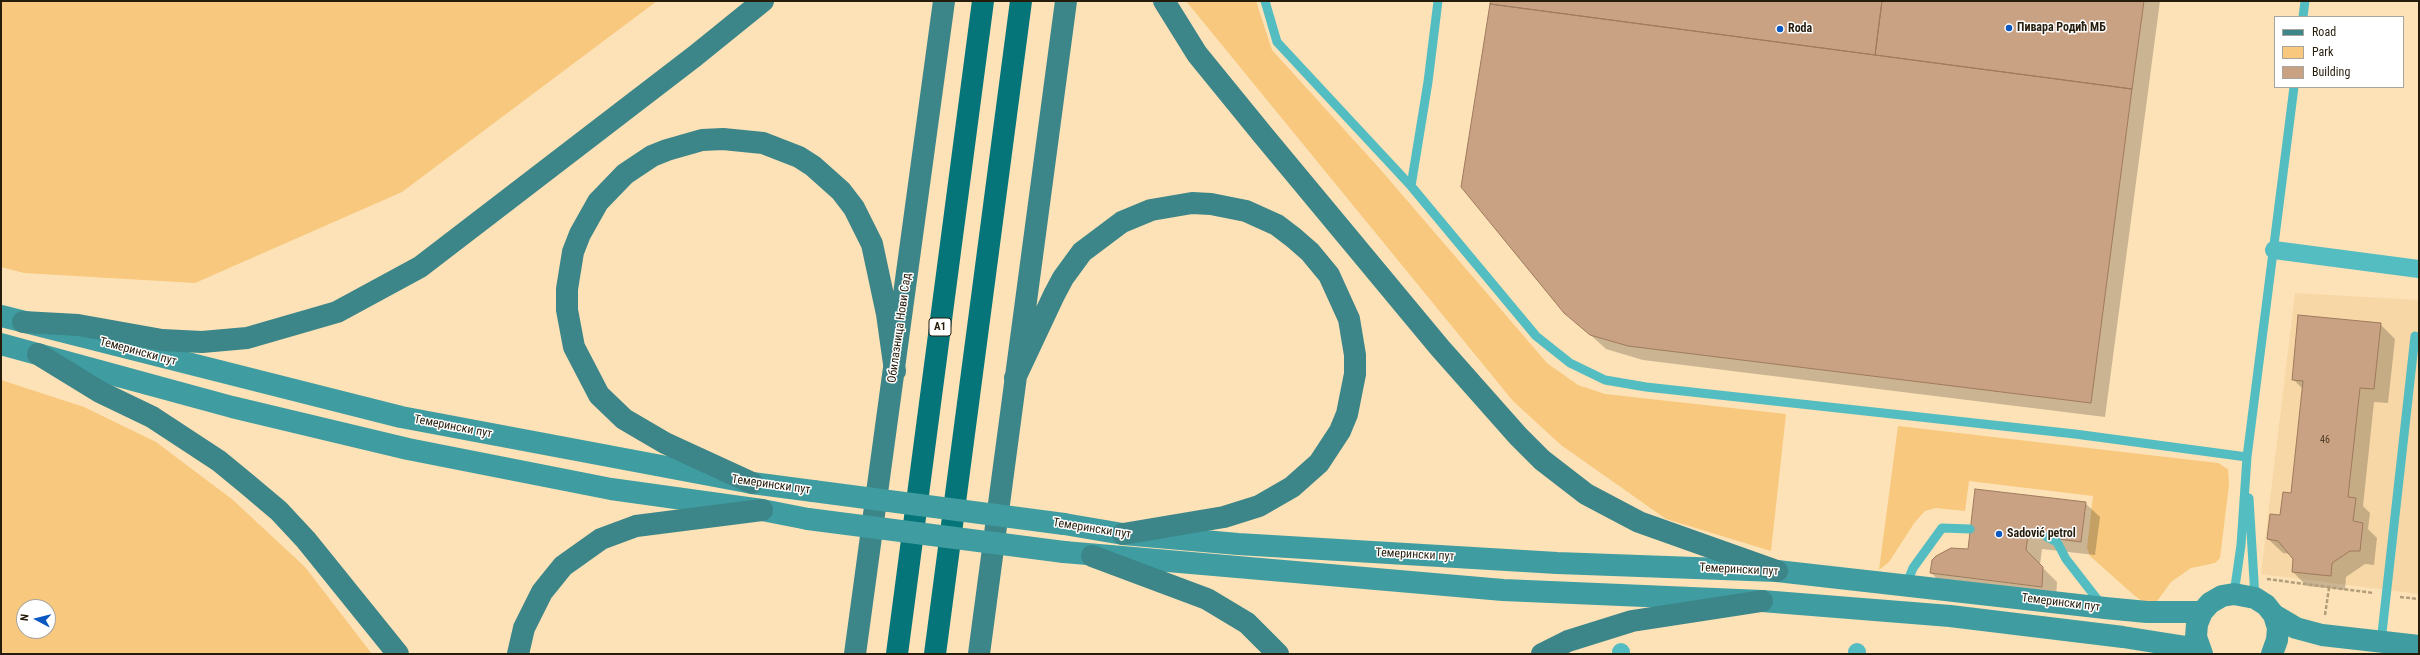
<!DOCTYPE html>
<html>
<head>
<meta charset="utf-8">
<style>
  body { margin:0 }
  #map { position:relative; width:2420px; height:655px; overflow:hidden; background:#fde2b7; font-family:"Roboto Condensed",sans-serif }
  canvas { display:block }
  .frame { position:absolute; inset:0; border:2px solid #261c0c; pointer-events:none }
  .legend { position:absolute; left:2274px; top:16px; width:130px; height:72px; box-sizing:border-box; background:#fff; border:1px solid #a8a49e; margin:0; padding:5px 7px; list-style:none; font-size:12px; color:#261c0c }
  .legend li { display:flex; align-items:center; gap:8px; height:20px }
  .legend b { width:20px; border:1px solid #a8a49e }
  .north { position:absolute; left:16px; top:599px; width:40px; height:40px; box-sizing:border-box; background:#fff; border:1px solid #a8a49e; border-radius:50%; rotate:277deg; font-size:11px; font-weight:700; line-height:16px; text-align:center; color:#261c0c }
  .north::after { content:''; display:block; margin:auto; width:14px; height:18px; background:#0a59c3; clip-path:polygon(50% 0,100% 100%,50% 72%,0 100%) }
</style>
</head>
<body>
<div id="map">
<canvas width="2420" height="655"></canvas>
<div class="frame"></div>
<ul class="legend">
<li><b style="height:5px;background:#3c8588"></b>Road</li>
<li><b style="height:11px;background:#f7c87d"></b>Park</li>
<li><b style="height:11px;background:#c9a183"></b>Building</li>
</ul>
<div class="north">N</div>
</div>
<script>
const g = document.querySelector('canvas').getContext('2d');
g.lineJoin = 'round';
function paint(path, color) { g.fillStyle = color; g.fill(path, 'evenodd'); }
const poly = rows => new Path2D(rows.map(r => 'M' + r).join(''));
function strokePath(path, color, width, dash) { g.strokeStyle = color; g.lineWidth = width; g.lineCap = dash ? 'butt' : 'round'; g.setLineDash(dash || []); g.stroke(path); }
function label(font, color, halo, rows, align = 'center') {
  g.font = font + ' "Roboto Condensed",sans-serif'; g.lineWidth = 3; g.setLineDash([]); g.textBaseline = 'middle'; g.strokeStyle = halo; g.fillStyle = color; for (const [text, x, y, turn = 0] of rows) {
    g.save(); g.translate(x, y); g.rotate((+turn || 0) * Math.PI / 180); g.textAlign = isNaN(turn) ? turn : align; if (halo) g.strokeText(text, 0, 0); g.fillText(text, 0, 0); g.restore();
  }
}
const built = poly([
  [2295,293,2419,300,2419,594,2261,574]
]);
const green = poly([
  [1,1,657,1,402,192,195,283,24,273,1,267],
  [1186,1,1256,1,1272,50,1380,169,1547,363,1578,385,1605,394,1786,414,1771,551,1666,519,1561,445,1513,401],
  [1,380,84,407,156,442,233,500,305,567,372,654,1,654],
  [24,607,48,607,48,631,24,631],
  [1898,426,2218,463,2228,469,2229,485,2220,558,2215,563,2191,568,2171,582,2155,604,2148,605,2135,596,2090,556,2087,548,2093,496,1969,481,1965,511,1936,508,1925,511,1915,522,1889,562,1879,570]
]);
const shadow = poly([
  [1492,1,2160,1,2105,417,1643,360,1606,349,1565,312],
  [2380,324,2395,339,2388,403,2374,402,2363,506,2370,513,2368,529,2377,538,2374,565,2365,564,2346,577,2345,590,2307,586,2293,572,2294,559,2291,554,2283,553,2268,539,2292,494,2303,389,2293,379],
  [2085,503,2100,517,2095,555,2042,549,2040,565,2057,582,2056,600,1946,587,1931,573,1969,550]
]);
const building = poly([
  [1491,1,1882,1,1875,55,1490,4,1491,1],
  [1882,1,2144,1,2132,89,1875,55,1882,1],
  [1490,4,2132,89,2091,403,1628,346,1590,335,1564,313,1461,187,1490,4],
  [2298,315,2381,323,2374,389,2360,388,2348,497,2356,498,2353,521,2363,523,2360,551,2350,551,2332,563,2331,576,2292,572,2293,559,2278,541,2267,539,2270,514,2280,515,2283,492,2291,493,2303,381,2292,380,2298,315],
  [1975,489,2086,502,2081,542,2028,535,2026,550,2043,567,2042,587,1930,573,1932,560,1936,556,1951,548,1968,549,1975,489]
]);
const path = poly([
  [2267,579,2373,593],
  [2400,597,2419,599],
  [2325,615,2329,588]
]);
const service = poly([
  [1265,1,1277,42,1411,186],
  [1438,1,1428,82,1411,186,1536,336,1570,363,1605,380,1646,387,2075,434,2247,457],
  [2303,17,2305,1],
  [2249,498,2255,598],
  [2047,537,2057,542,2066,559,2101,604],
  [1906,585,1913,568,1942,528,1970,529],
  [2234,594,2241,545,2247,457,2294,87],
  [2381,642,2415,336]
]);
const minor = poly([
  [2274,250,2419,269],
  [1621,654,1621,652],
  [1857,654,1857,652]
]);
const secondary = poly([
  [1,316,401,417,752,483,813,491],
  [1,344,232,407,408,449,611,489,762,510,808,519],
  [1064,524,1123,534,1238,544,1557,563,1777,571,2105,608,2147,612,2202,612],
  [1064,552,1503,590,1762,601,1950,616,2123,637,2199,649],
  [2274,615,2296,628,2322,635,2419,646],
  [2202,654,2196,637,2197,624,2202,612,2210,603,2222,596,2234,594,2255,598,2266,605,2274,615,2278,628,2277,640,2272,654]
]);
const primary = poly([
  [1164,1,1197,54,1263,135,1440,348,1518,436,1542,460,1586,494,1639,522,1777,571],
  [23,322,78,325,162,340,202,342,247,338,337,312,420,267,695,56,763,1],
  [38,354,100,392,152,417,219,461,247,484,279,511,306,540,398,654],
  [1015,378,1054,295,1063,278,1082,252,1122,222,1151,210,1192,203,1211,204,1246,211,1277,225,1294,238,1310,252,1329,275,1349,319,1355,355,1355,374,1347,414,1340,431,1319,463,1292,487,1259,506,1224,517,1123,534],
  [752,483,665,443,624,419,599,395,574,347,567,310,567,289,573,252,580,234,598,202,625,174,652,156,667,150,702,140,723,139,763,143,799,157,813,166,841,191,854,208,872,244,887,314,895,371],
  [1092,556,1207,599,1247,623,1278,654],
  [518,654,524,628,542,592,563,566,601,539,636,526,762,510],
  [855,654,944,1],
  [979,654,1066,1],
  [1542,654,1568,641,1632,621,1762,601]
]);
const motorway = poly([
  [897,654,983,1],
  [935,654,1021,1]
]);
const secondaryBridge = poly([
  [813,491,1064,524],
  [808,519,1064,552]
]);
const markers = [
  [2009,28,4,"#0a59c3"],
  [1780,29,4,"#0a59c3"],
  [1999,534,4,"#0a59c3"]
];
const numberNames = [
  ["46",2325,440]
];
const shields = [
  [940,327,22]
];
const shieldNames = [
  ["A1",940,327]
];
const poiNames = [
  ["Пивара Родић МБ",2017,28],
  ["Roda",1788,29],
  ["Sadović petrol",2007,534]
];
const streetNames = [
  ["Обилазница Нови Сад",900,328,-82],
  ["Темерински пут",138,352,15],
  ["Темерински пут",453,427,11],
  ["Темерински пут",771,485,8],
  ["Темерински пут",1092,529,9],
  ["Темерински пут",1415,555,3],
  ["Темерински пут",1739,570,3],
  ["Темерински пут",2061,603,7]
];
paint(built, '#f7d7a6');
paint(green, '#f7c87d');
paint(shadow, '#0003');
paint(building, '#c9a183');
strokePath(building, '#9f7a5d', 1);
strokePath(path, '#b29d7b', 2.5, [4, 2]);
strokePath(service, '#54bdc1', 9);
strokePath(minor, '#54bdc1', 18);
strokePath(secondary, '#3f9da1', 22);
strokePath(primary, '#3c8588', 22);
strokePath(motorway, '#057579', 22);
strokePath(secondaryBridge, '#3f9da1', 22);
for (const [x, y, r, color] of markers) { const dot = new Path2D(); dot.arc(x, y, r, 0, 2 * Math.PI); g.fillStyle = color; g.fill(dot); strokePath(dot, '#fff', 1.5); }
label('10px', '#4f3d2a', null, numberNames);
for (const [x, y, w] of shields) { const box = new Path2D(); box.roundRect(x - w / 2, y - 9, w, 18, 3); g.fillStyle = '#fff'; g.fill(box); strokePath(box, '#261c0c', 1); }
label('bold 11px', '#261c0c', null, shieldNames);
label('bold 12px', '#261c0c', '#fff', poiNames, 'left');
label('12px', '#261c0c', '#fff', streetNames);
</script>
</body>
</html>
